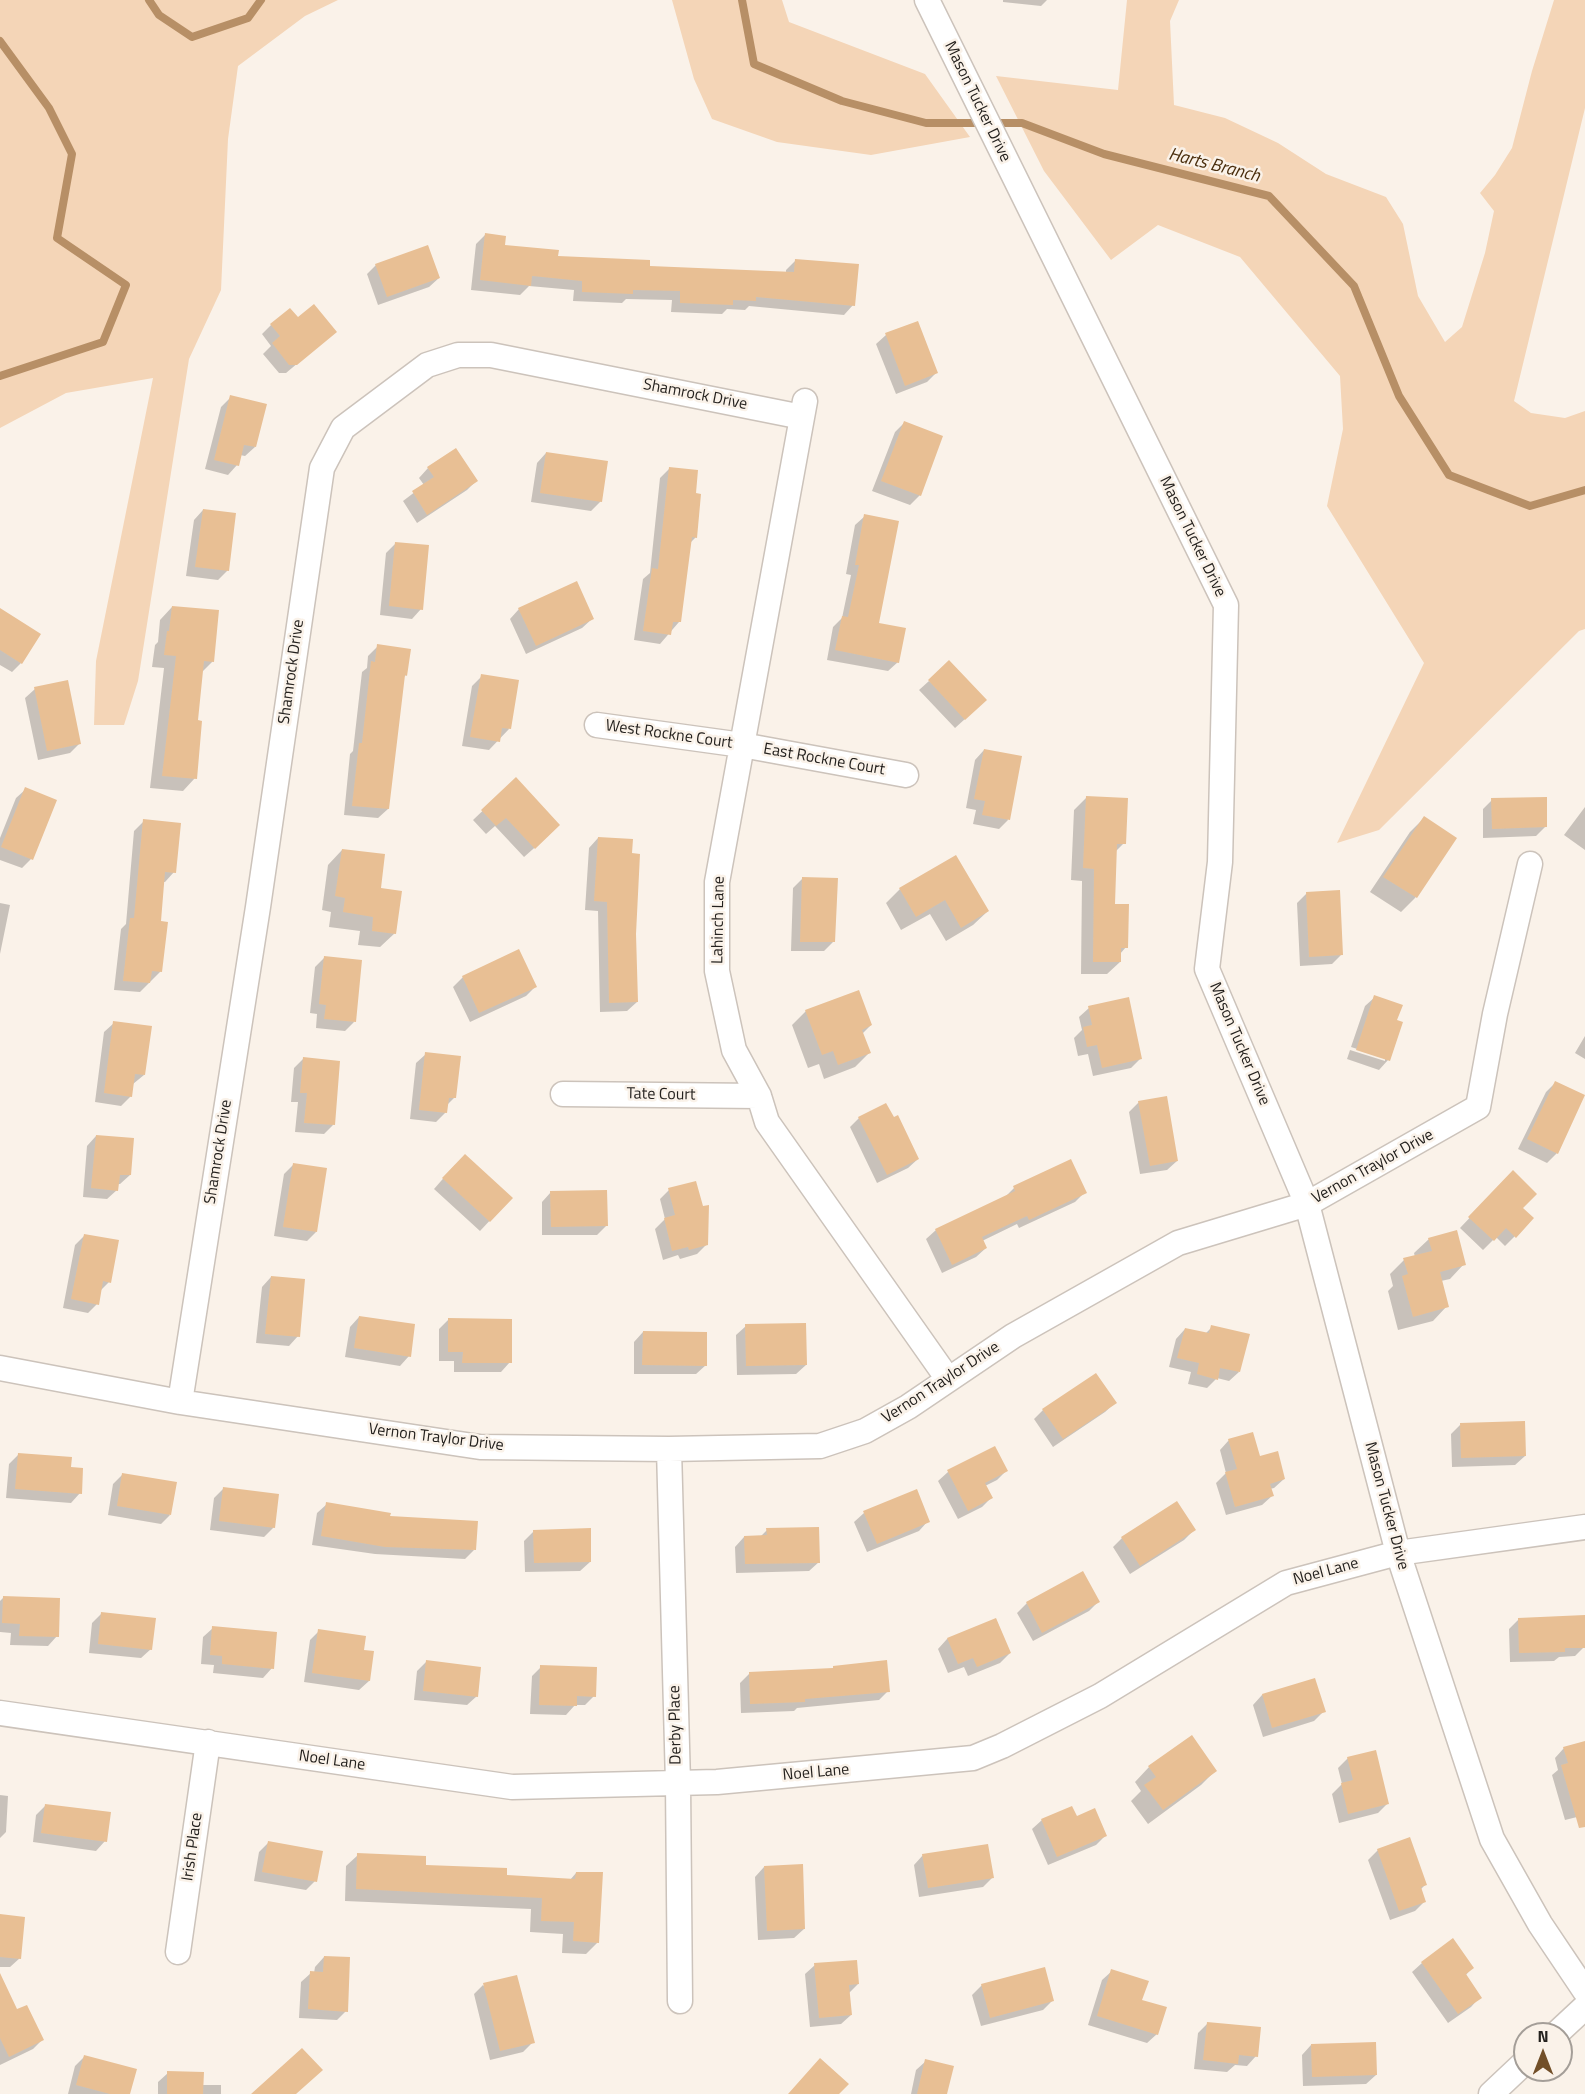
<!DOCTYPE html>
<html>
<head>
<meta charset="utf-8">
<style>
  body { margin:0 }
  #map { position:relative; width:1585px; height:2094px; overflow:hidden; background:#faf2e9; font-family:"Titillium Web",sans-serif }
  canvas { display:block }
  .north { position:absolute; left:1513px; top:2022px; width:60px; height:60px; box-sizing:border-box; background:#faf2e9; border:2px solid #a49e98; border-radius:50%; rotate:0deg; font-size:16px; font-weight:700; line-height:24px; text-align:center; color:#24211e }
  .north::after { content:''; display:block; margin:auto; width:21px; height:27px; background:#724f28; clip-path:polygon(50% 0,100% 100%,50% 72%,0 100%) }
</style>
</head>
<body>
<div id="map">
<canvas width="1585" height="2094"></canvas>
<div class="north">N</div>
</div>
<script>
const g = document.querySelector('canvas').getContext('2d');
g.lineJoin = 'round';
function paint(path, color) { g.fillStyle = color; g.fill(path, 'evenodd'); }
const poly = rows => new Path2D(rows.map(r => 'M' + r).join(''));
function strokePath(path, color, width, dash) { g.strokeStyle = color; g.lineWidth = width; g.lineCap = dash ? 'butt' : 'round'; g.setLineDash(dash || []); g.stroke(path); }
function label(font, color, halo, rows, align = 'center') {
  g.font = font + ' "Titillium Web",sans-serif'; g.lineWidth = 5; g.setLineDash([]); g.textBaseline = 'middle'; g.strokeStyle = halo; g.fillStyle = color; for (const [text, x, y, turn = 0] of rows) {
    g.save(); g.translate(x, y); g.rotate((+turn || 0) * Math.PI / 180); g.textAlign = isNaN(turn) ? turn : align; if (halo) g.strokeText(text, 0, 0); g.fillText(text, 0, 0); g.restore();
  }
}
const green = poly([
  [0,0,338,0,305,16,238,66,228,139,221,290,189,359,138,681,124,725,94,725,96,661,153,378,66,393,0,428],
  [672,0,782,0,789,22,925,74,970,137,871,155,777,142,712,119,694,79],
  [1127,0,1179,0,1170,21,1174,105,1225,118,1278,143,1326,174,1386,197,1403,224,1418,296,1445,342,1462,327,1485,253,1494,211,1480,193,1495,175,1512,148,1532,71,1554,0,1585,0,1585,108,1514,401,1531,413,1565,418,1585,411,1585,629,1579,631,1379,830,1337,843,1424,663,1327,506,1343,429,1340,376,1240,257,1158,225,1111,260,1044,171,996,76,1118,90]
]);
const shadow = poly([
  [1003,0,1047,0,1041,6,1003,2],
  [485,235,503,246,556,258,648,268,786,273,786,270,796,260,853,305,844,315,749,306,745,310,727,309,722,314,671,312,672,300,626,299,622,303,573,301,574,290,529,286,520,295,471,290,476,244],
  [376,265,439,278,429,287,378,305,367,274],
  [297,319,335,332,286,373,279,373,263,354,271,346,262,334,271,325],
  [917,323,937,372,927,382,896,394,876,344,886,335],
  [231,397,255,447,245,456,240,455,237,465,228,475,205,469,221,407],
  [904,423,920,495,910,505,872,491,895,432],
  [546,453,601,501,591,511,531,502,537,463],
  [428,468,476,481,467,490,417,523,403,501,424,485,419,478],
  [669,469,695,494,696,537,690,543,679,622,660,644,634,640,643,579,650,573,660,478],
  [203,510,228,570,218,580,186,576,194,520],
  [865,516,877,624,898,662,888,671,827,660,833,627,842,618,851,575,846,574,855,525],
  [396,543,421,609,412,619,380,615,386,553],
  [172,607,213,661,201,673,196,722,195,778,183,791,150,788,164,668,152,667,155,645,158,642,160,620],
  [519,609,592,619,582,628,526,654,510,619],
  [0,610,21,663,12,672,0,665],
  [378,646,406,675,403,678,388,809,378,818,344,815,350,754,353,751,362,672,367,668,368,656],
  [482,676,509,729,489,750,462,746,472,686],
  [929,681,975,710,955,728,919,690],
  [35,689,79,744,70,753,38,760,25,698],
  [984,750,1008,820,999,829,973,824,976,810,966,808,975,760],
  [516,779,549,835,524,857,495,826,486,834,473,820],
  [26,789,31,859,22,868,0,860,0,838,16,798],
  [1086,798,1124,843,1115,852,1113,906,1126,947,1120,954,1120,962,1107,974,1081,974,1082,881,1071,880,1074,810],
  [1492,800,1546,826,1536,836,1483,838,1483,809],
  [1585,807,1585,850,1564,835],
  [1424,818,1455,838,1415,898,1401,912,1370,892,1410,832],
  [144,821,174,872,165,882,163,882,159,922,161,971,140,992,114,990,121,929,126,924,134,831],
  [598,838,634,934,637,1002,627,1011,600,1012,598,911,585,910,589,848],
  [342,850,379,890,395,933,380,947,358,945,360,931,329,927,331,912,322,910,328,865],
  [956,857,988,911,973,925,946,941,930,914,901,930,886,903,900,889],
  [803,878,833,942,824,951,791,951,793,888],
  [1307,893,1341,955,1332,964,1300,966,1297,903],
  [0,903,10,905,0,954],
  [324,958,354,1022,345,1031,316,1028,317,1014,310,1013,315,967],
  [463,977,535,987,526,996,470,1022,453,987],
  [1375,997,1395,1021,1388,1060,1379,1070,1347,1059,1350,1050,1385,1061,1385,1058,1351,1047,1365,1006],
  [1089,1008,1140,1059,1131,1068,1093,1076,1088,1054,1078,1056,1074,1038,1082,1030,1079,1017],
  [806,1011,871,1025,862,1034,869,1053,855,1067,824,1079,819,1064,808,1068,792,1025],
  [114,1023,144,1075,133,1084,131,1096,121,1106,95,1102,104,1032],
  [1585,1036,1585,1059,1575,1053],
  [426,1054,454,1098,446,1106,446,1112,436,1122,410,1119,416,1063],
  [303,1059,333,1125,324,1134,295,1132,298,1102,291,1102,294,1068],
  [1555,1083,1557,1153,1547,1163,1518,1149,1546,1092],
  [1139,1102,1177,1161,1167,1170,1140,1174,1129,1112],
  [859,1118,918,1159,908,1168,877,1183,850,1127],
  [96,1136,130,1175,120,1184,117,1184,117,1190,107,1199,83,1197,87,1146],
  [294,1164,316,1232,307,1241,274,1236,284,1174],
  [455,1165,511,1198,480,1231,434,1189],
  [1513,1172,1521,1208,1532,1219,1505,1246,1496,1237,1483,1250,1460,1228],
  [1014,1188,1085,1192,1075,1202,1019,1228,1017,1224,982,1241,986,1248,976,1257,942,1273,926,1239,936,1230,1004,1198],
  [669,1190,707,1244,697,1254,680,1259,678,1255,663,1260,655,1229,665,1219,660,1199],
  [551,1192,607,1225,597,1235,542,1235,542,1202],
  [85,1235,109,1282,100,1291,97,1304,88,1313,63,1308,75,1245],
  [1429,1239,1464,1264,1450,1279,1441,1281,1447,1306,1433,1321,1398,1330,1388,1291,1393,1286,1390,1274,1404,1260,1415,1257,1414,1253],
  [271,1277,298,1336,289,1346,256,1343,262,1287],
  [359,1317,409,1356,400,1366,345,1357,350,1327],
  [449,1319,510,1362,501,1372,454,1372,454,1361,439,1361,439,1329],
  [746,1326,806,1365,796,1374,737,1375,736,1335],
  [1212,1327,1239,1372,1229,1381,1217,1378,1207,1388,1188,1384,1191,1372,1169,1367,1176,1339,1185,1329,1205,1334],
  [643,1332,706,1365,696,1374,634,1374,634,1342],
  [1115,1403,1105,1412,1053,1447,1034,1419,1043,1410],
  [1460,1425,1525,1456,1515,1465,1452,1467,1451,1434],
  [1229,1440,1258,1458,1284,1479,1274,1488,1270,1489,1272,1496,1262,1505,1226,1515,1216,1483,1226,1473,1220,1450],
  [994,1448,1006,1471,997,1480,985,1486,991,1498,982,1507,958,1519,938,1481,948,1472],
  [18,1455,70,1469,80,1493,71,1503,6,1498,9,1464],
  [122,1475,170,1515,161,1524,108,1515,113,1484],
  [224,1488,274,1527,264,1537,210,1530,214,1498],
  [327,1504,389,1517,474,1550,465,1559,375,1554,312,1545,317,1513],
  [864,1513,928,1521,919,1531,867,1552,854,1522],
  [767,1530,819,1562,809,1571,736,1573,735,1547,744,1537,760,1537],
  [1194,1530,1184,1540,1130,1574,1113,1547,1122,1538],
  [534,1531,590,1562,580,1571,525,1572,524,1541],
  [4,1597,57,1636,48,1646,10,1645,11,1633,0,1632,0,1601],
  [1098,1602,1089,1611,1033,1641,1017,1613,1027,1603],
  [102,1613,151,1649,141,1658,89,1653,92,1623],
  [996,1619,1010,1653,1000,1663,968,1676,964,1667,948,1673,938,1649,947,1639],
  [1519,1619,1584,1647,1575,1656,1559,1657,1554,1661,1510,1662,1509,1629],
  [213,1628,272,1668,263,1678,213,1673,214,1665,201,1664,203,1637],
  [319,1631,362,1651,369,1681,359,1690,304,1682,310,1640],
  [427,1661,477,1696,467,1705,414,1700,417,1671],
  [541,1667,594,1696,585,1705,575,1705,566,1715,530,1714,532,1676],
  [834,1667,888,1691,879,1700,797,1708,794,1711,741,1713,740,1683,749,1674,831,1670],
  [1314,1679,1324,1711,1314,1721,1263,1737,1253,1705,1262,1695],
  [1585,1742,1585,1815,1565,1820,1552,1775,1558,1770,1555,1758,1564,1748],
  [1348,1758,1388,1803,1378,1813,1339,1823,1332,1794,1342,1784,1338,1768],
  [1149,1767,1215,1771,1201,1785,1148,1824,1131,1801,1141,1791,1135,1782],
  [0,1795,8,1796,6,1832,0,1838],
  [46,1805,105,1841,96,1851,33,1842,36,1815],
  [1042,1820,1106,1835,1096,1845,1048,1865,1032,1829],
  [268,1843,315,1881,306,1890,254,1881,259,1852],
  [1378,1850,1425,1885,1420,1890,1424,1902,1415,1911,1390,1920,1368,1860],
  [358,1855,424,1867,505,1877,570,1880,576,1873,598,1942,586,1954,562,1953,563,1934,530,1932,531,1909,345,1901,346,1866],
  [923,1855,992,1878,983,1887,919,1897,914,1865],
  [764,1867,804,1929,794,1938,758,1940,755,1877],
  [0,1916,20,1958,10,1967,0,1967],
  [324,1957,346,2011,337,2020,299,2018,301,1982,311,1973,314,1973,315,1967],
  [1422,1963,1472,1968,1465,1976,1480,1997,1471,2007,1448,2023,1412,1972],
  [815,1965,858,1984,849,1993,851,2015,841,2024,810,2027,805,1974],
  [1112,1971,1140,2001,1157,2034,1147,2043,1088,2025,1102,1980],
  [483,1985,533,2042,523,2052,490,2060,474,1994],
  [982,1985,1053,2000,1043,2010,981,2026,972,1995],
  [0,2002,16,2011,42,2040,33,2049,0,2065],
  [1208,2023,1256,2056,1247,2066,1235,2065,1227,2072,1194,2069,1198,2033],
  [1311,2045,1376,2075,1366,2084,1303,2086,1302,2055],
  [85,2056,129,2094,68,2094,75,2066],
  [926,2061,946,2094,911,2094,916,2070],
  [168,2073,202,2085,221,2085,221,2094,158,2094,158,2082]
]);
const stream = poly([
  [149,0,159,15,192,37,248,18,261,0],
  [742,0,754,64,842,101,926,123,1022,123,1104,154,1269,196,1354,286,1399,396,1449,475,1530,506,1585,490],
  [0,41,49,108,72,154,57,238,126,285,103,342,0,376]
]);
const building = poly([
  [485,233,506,236,505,245,559,250,558,256,650,260,650,266,794,272,795,259,859,264,855,306,756,297,756,301,733,300,733,305,680,303,680,291,633,290,633,294,582,292,582,281,532,276,531,286,480,280],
  [428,245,440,278,387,297,375,264],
  [314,304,337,332,297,365,289,365,272,343,280,336,270,324,290,308,298,317],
  [918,321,938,373,905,386,885,333],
  [230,395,267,404,256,447,244,445,239,466,214,460],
  [904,421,943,436,921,496,881,481],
  [456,448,478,481,427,515,412,491,434,477,427,467],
  [546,452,608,461,602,502,540,493],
  [669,467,698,470,696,493,701,494,697,538,692,537,681,622,673,622,671,635,643,631,652,568,658,569],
  [203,509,236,513,229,571,195,567],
  [864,514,899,521,879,623,906,628,899,663,835,650,842,616,848,617,859,565,855,565],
  [395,542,429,545,423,610,389,606],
  [577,581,594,619,536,646,518,608],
  [172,606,219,610,214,662,204,661,198,720,202,721,197,779,162,776,176,656,164,655,167,631,169,631],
  [0,608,41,634,22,664,0,650],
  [377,644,411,649,407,676,405,675,389,809,352,806,359,743,362,743,371,661,375,662],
  [949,660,987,700,965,720,928,680],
  [481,674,519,680,511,729,502,728,500,742,470,737],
  [68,680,81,744,47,751,34,687],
  [984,749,1022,756,1010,820,982,815,985,801,974,799],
  [516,777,560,825,535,849,506,818,496,826,481,810],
  [25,787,57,800,33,860,1,847],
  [1086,796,1128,798,1126,844,1117,844,1115,904,1129,904,1128,948,1121,948,1121,962,1093,962,1094,869,1083,868],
  [1547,797,1547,827,1492,829,1491,798],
  [1424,816,1457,838,1417,898,1383,877],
  [143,819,181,823,176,873,165,872,161,921,168,922,162,972,152,971,150,983,123,981,130,918,134,918],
  [598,837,633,839,632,853,640,854,636,934,638,1002,609,1003,607,902,594,901],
  [342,849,385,854,381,888,402,891,396,934,372,931,373,917,343,912,345,898,335,896],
  [956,855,989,911,961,928,945,900,916,917,899,888],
  [802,877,838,878,835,942,800,942],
  [1340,890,1343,955,1309,957,1306,892],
  [519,949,537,987,479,1013,462,976],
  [324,956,362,960,356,1022,324,1019,326,1005,319,1004],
  [859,990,872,1025,862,1030,871,1053,838,1065,833,1051,822,1055,805,1010],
  [1374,995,1403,1005,1397,1020,1403,1022,1390,1061,1356,1050],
  [1129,997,1142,1059,1102,1068,1097,1045,1087,1047,1083,1027,1092,1025,1088,1006],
  [113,1021,152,1026,145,1075,135,1074,132,1097,104,1093],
  [425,1052,461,1056,456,1098,449,1098,447,1113,419,1110],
  [303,1057,340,1061,335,1125,304,1123,307,1093,300,1093],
  [1555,1081,1585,1095,1558,1154,1527,1139],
  [1167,1096,1178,1161,1150,1166,1138,1101],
  [886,1103,894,1117,898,1115,919,1159,887,1175,858,1117],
  [96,1135,134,1138,131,1175,120,1175,118,1191,91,1188],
  [465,1154,513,1198,490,1222,442,1178],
  [1071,1159,1087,1193,1029,1220,1027,1216,982,1237,987,1248,952,1265,935,1229,1015,1191,1013,1186],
  [293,1163,327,1168,317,1232,283,1227],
  [1513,1170,1537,1194,1523,1208,1534,1218,1516,1238,1506,1228,1494,1241,1468,1217],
  [696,1181,703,1206,709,1205,708,1245,689,1250,688,1247,672,1251,664,1218,675,1215,668,1188],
  [607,1190,608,1226,551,1227,550,1191],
  [1457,1230,1466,1265,1440,1272,1449,1307,1413,1317,1402,1276,1408,1274,1403,1258,1432,1251,1428,1238],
  [84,1234,119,1240,111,1283,103,1281,99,1305,71,1299],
  [271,1276,305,1279,300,1337,265,1334],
  [359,1316,415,1324,411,1357,354,1348],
  [448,1318,512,1319,512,1363,462,1363,463,1352,448,1352],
  [806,1323,807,1365,746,1366,745,1324],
  [1211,1325,1250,1334,1240,1372,1220,1368,1218,1380,1197,1374,1199,1363,1177,1358,1185,1328,1209,1333],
  [643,1331,707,1332,707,1366,642,1365],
  [1096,1373,1117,1403,1063,1439,1042,1409],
  [1525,1421,1526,1456,1461,1458,1460,1423],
  [1253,1432,1260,1456,1278,1451,1285,1479,1270,1484,1274,1496,1235,1507,1225,1472,1237,1469,1228,1439],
  [995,1446,1008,1471,985,1483,993,1498,968,1511,947,1470],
  [18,1453,72,1457,71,1467,83,1468,82,1494,15,1489],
  [122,1473,177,1482,171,1515,117,1506],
  [223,1487,279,1494,275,1528,219,1521],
  [917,1489,930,1522,877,1544,863,1511],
  [1177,1501,1196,1530,1140,1566,1121,1537],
  [326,1502,391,1513,390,1516,478,1521,476,1550,385,1547,321,1536],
  [819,1527,820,1563,745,1564,744,1536,767,1535,766,1528],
  [591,1528,591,1562,534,1563,533,1530],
  [1083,1571,1100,1602,1042,1633,1026,1602],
  [3,1596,60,1598,59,1637,19,1636,20,1624,2,1623],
  [101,1612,156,1618,152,1650,98,1644],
  [1585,1615,1585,1648,1565,1648,1565,1652,1519,1653,1518,1618],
  [996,1618,1011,1653,977,1667,973,1658,958,1664,947,1638],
  [212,1626,277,1632,274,1669,222,1664,222,1656,210,1655],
  [318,1629,366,1636,364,1650,374,1651,370,1681,312,1673],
  [426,1660,481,1667,478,1697,423,1691],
  [887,1660,890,1692,805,1699,805,1702,750,1704,749,1672,833,1668,833,1666],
  [540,1665,597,1667,596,1697,577,1696,577,1706,539,1705],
  [1315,1678,1326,1712,1272,1728,1262,1694],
  [1192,1735,1217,1771,1163,1810,1144,1785,1156,1777,1148,1766],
  [1585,1741,1585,1827,1579,1828,1561,1765,1568,1763,1563,1747],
  [1376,1750,1389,1804,1348,1814,1341,1783,1353,1780,1347,1757],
  [45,1804,111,1812,107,1842,41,1833],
  [1072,1806,1077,1816,1095,1808,1107,1836,1057,1857,1041,1819],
  [1410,1837,1427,1885,1421,1887,1426,1902,1399,1911,1377,1849],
  [268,1841,323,1851,317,1882,262,1872],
  [988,1844,994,1878,928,1888,922,1854],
  [357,1853,426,1856,426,1865,507,1868,507,1875,575,1879,576,1872,603,1872,599,1943,573,1941,574,1922,541,1921,542,1898,356,1889],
  [803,1864,805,1929,767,1931,764,1866],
  [0,1914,25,1917,21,1959,0,1957],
  [1453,1938,1474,1968,1466,1974,1482,1998,1458,2014,1421,1962],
  [324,1956,350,1957,348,2012,308,2009,310,1971,323,1972],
  [857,1960,859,1984,849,1985,852,2015,819,2018,814,1963],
  [1045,1967,1054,2001,990,2018,981,1984],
  [1111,1969,1149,1981,1142,2000,1167,2007,1158,2035,1097,2016],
  [0,1973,17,2009,27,2005,44,2040,9,2057,0,2038],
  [517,1975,535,2043,500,2051,483,1983],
  [1207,2022,1261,2027,1258,2057,1239,2055,1238,2064,1203,2060],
  [1376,2042,1377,2075,1312,2077,1311,2044],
  [302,2048,323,2070,296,2094,251,2094],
  [84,2055,137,2069,130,2094,110,2094,76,2085],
  [820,2058,849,2084,839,2094,788,2094],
  [925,2059,954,2066,947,2094,917,2094],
  [167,2071,204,2072,203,2094,167,2094]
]);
const minor = poly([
  [927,0,1226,605,1220,862,1207,969,1307,1204,1398,1553,1492,1839,1540,1924,1585,1991],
  [805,401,717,882,717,971,734,1050,759,1096,767,1122,948,1379],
  [597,725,742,745,906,775],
  [563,1094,759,1096],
  [0,1368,180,1402,480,1447,669,1449,820,1446,865,1431,908,1407,1013,1336,1178,1243,1307,1204,1478,1107,1495,1014,1530,864],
  [180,1402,258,907,322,468,343,428,427,365,458,355,491,355,802,417],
  [669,1449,678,1783,680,2001],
  [0,1713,512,1787,717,1782,973,1758,1002,1746,1100,1696,1286,1583,1398,1553,1585,1527],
  [178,1952,208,1742],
  [1556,2034,1585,2007],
  [1491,2094,1525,2062]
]);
const streetNames = [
  ["Mason Tucker Drive",977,102,64],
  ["Shamrock Drive",695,395,11],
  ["Mason Tucker Drive",1192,537,64],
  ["Shamrock Drive",292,672,-82],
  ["West Rockne Court",669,735,8],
  ["East Rockne Court",824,760,10],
  ["Lahinch Lane",719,920,-89],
  ["Mason Tucker Drive",1239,1044,67],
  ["Tate Court",661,1095,1],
  ["Shamrock Drive",219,1152,-81],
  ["Vernon Traylor Drive",1373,1167,-29],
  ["Vernon Traylor Drive",941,1383,-33],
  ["Vernon Traylor Drive",436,1438,7],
  ["Mason Tucker Drive",1386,1506,75],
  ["Noel Lane",1326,1572,-15],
  ["Derby Place",676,1725,-91],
  ["Noel Lane",332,1761,8],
  ["Noel Lane",816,1773,-5],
  ["Irish Place",193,1847,-82]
];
const waterNames = [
  ["Harts Branch",1214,166,14]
];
paint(green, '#f4d5b7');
paint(shadow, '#0003');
strokePath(stream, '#b78f66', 8);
paint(building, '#e8bf94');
strokePath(minor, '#ccc3bb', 27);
strokePath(minor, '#fff', 24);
label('16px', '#24211e', '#faf2e9', streetNames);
label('italic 18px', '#4a2e0d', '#faf2e9', waterNames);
</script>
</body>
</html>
